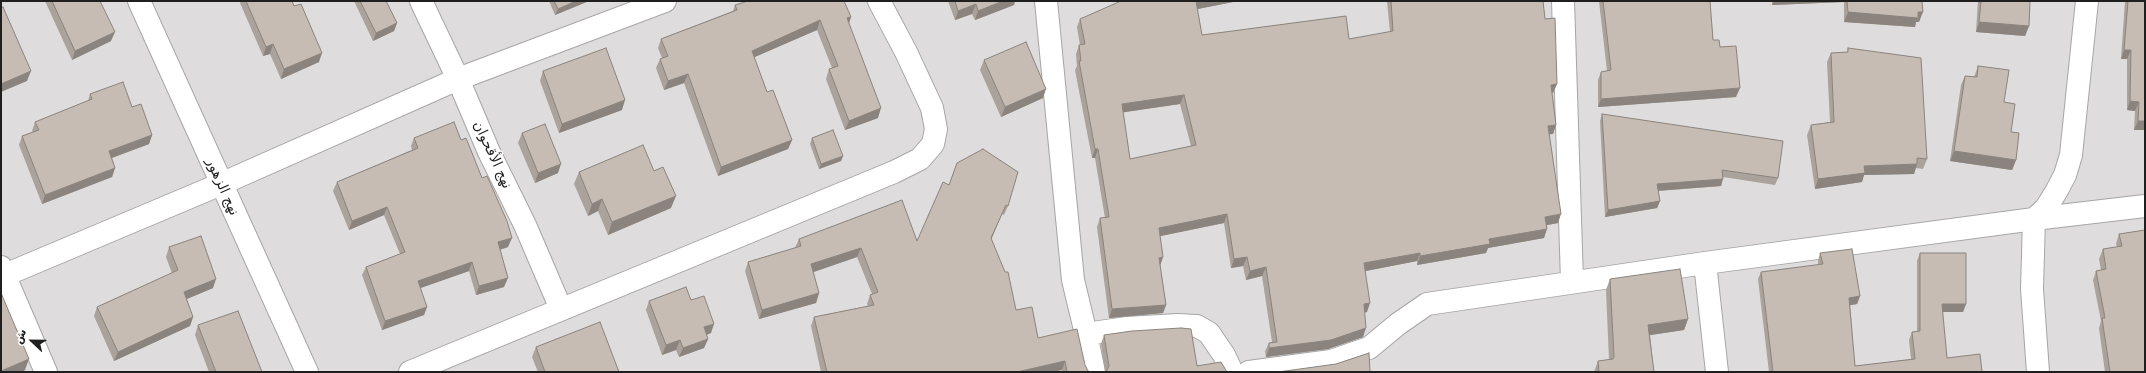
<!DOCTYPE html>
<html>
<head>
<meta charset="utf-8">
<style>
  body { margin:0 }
  #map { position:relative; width:2146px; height:373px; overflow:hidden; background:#f1ede5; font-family:"DejaVu Sans","Noto Naskh Arabic",sans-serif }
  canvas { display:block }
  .frame { position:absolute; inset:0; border:2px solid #1f1f1f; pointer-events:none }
  .north { position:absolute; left:12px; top:321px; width:40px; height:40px; -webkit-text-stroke:3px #fff; paint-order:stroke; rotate:292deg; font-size:11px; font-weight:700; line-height:16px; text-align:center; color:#1f1f1f }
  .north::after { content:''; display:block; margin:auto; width:14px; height:18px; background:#1f1f1f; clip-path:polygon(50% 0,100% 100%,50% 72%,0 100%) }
</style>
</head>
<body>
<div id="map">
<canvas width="2146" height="373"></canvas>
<div class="frame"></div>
<div class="north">ش</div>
</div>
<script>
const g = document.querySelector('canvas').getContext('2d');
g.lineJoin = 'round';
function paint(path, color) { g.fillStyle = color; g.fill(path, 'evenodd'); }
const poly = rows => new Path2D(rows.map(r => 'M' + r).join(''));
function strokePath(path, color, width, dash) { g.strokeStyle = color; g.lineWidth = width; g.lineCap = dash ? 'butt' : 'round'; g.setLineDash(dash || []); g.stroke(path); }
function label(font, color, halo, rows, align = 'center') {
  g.font = font + ' "DejaVu Sans","Noto Naskh Arabic",sans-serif'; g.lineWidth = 3; g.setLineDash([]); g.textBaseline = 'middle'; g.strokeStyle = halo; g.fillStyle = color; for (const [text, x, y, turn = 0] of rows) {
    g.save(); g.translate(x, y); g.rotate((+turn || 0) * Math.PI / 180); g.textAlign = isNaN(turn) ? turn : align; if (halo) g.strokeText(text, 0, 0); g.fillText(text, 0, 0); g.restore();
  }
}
const residential = poly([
  [1,1,2145,1,2145,372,1,372]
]);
const minor = poly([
  [139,1,307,372],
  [421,1,458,79,489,152,525,225,561,309],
  [1046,1,1073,280,1086,334,1127,328,1178,325,1197,326,1209,333,1224,355,1232,372],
  [1563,1,1572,281],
  [1705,263,1717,372],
  [1,267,46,372],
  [5,275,221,184,458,79,665,1],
  [1086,334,1094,372],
  [410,372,894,172,920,159,933,144,936,129,932,108,906,52,879,1],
  [1249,372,1331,361,1369,348,1398,324,1427,304,1705,263,2034,219,2145,206],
  [2038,372,2032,289,2034,219,2046,208,2056,192,2065,175,2071,155,2087,1]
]);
const wall = poly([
  [45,1,100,1,111,41,72,60],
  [241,1,292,1,319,62,281,79,270,54,263,56,240,3],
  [354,1,386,1,397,23,394,31,373,41],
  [549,1,589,1,555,15],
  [948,1,1015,1,1014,5,975,20,972,14,955,20],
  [1238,1,1197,9,1202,35,1349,39,1390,32,1387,1,1543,1,1545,19,1557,84,1553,93,1552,93,1556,125,1553,134,1549,134,1558,223,1547,225,1544,238,1488,248,1486,253,1417,265,1417,261,1365,271,1367,312,1364,313,1363,337,1328,349,1266,357,1265,351,1269,343,1272,342,1262,276,1246,280,1243,266,1231,268,1224,223,1160,236,1163,257,1160,265,1166,305,1163,313,1109,318,1097,227,1100,218,1105,218,1095,158,1092,158,1075,70,1077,66,1076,54,1079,45,1080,45,1077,27,1080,19],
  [1180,104,1191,146,1130,159,1123,112],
  [1599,1,1710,1,1713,40,1720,47,1736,97,1598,107,1598,80,1601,72,1607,71],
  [1772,1,1922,1,1919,22,1916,22,1915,27,1844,22,1844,2,1772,5],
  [1978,1,2030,1,2029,26,2025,36,1976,32],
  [2125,1,2145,1,2145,130,2134,130,2135,111,2127,110,2127,59,2121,59],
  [735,5,851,17,849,23,878,118,845,130,826,79,829,69,832,68,817,30,754,57,767,92,792,140,788,149,718,176,684,83,664,90,656,68,660,59,662,58,658,48,661,39,733,11],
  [1848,48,1927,159,1923,169,1916,168,1914,174,1864,175,1862,182,1815,189,1807,135,1811,125,1830,122,1827,62,1831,53,1847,52],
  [984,60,1043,98,1001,117,980,70],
  [1978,66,2004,102,2016,160,2012,170,1950,161,1961,85,1965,76,1974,77],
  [543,71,622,110,559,133,540,81],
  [90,94,132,107,152,135,149,144,112,158,115,168,112,177,42,204,19,145,22,136,33,132,32,131,35,122,88,101],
  [1602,114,1778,178,1775,185,1723,177,1721,186,1658,191,1660,201,1657,208,1605,217,1600,121],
  [522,133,558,173,535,183,518,143],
  [414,138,461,140,508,247,500,250,504,287,476,295,469,271,420,288,427,307,424,315,382,330,362,275,366,267,400,254,384,215,349,230,333,191,337,182,412,150,411,146],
  [812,138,843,156,841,161,819,169,810,144],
  [654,171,671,208,608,235,598,211,588,216,574,184,579,172],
  [949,185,1008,206,1004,215,1002,214,991,239,1016,310,1038,338,1085,365,1088,371,1090,372,1062,372,1062,370,1052,372,821,372,811,326,814,317,868,306,867,304,870,295,872,294,857,257,813,272,819,293,816,303,759,319,745,271,748,262,795,248,799,239,917,241],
  [2145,230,2145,372,2105,372,2099,328,2101,321,2093,280,2096,271,2101,270,2099,259,2103,249,2117,247,2116,244,2119,234],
  [169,247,213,288,186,299,193,317,190,326,114,361,94,316,97,307,172,273,166,257],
  [1820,253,1860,296,1857,304,1850,305,1855,366,1911,359,1909,340,1912,332,1917,331,1917,261,1920,253,1966,304,1963,312,1942,312,1947,358,1982,372,1769,372,1758,279,1761,272,1818,265,1818,261],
  [1610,279,1688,319,1684,330,1650,335,1654,372,1594,372,1598,361,1609,360,1606,290],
  [691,300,711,333,706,335,708,339,704,348,679,357,676,350,662,355,646,310,649,301],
  [198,325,262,372,209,372,195,335],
  [1104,335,1197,366,1105,372,1101,344],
  [536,347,619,372,538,372,532,357]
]);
const shadedWall = poly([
  [576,1,589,1,555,15,558,9],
  [1003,1,1015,1,1014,5,975,20,978,11],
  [1196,1,1238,1,1193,10],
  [1774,1,1844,1,1844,2,1772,5],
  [976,4,972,14,955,20,958,11],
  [1848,12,1923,12,1919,22,1916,22,1915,27,1844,22],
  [851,17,848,26,847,18],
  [820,20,817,30,748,60,752,51],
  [1979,22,2029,26,2025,36,1976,32],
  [397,23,394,31,373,41,376,33],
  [115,32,111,41,72,60,75,51],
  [273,44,270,54,263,56,266,47],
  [2124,50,2131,50,2127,59,2121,59],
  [322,53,319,62,281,79,284,69],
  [31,71,27,81,1,92,1,84],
  [688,74,684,83,664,90,668,81],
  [1557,84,1553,93,1548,93,1551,85],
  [1740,88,1736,97,1598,107,1601,99],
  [1046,89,1043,98,1001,117,1005,107],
  [1184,95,1180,104,1119,113,1122,104],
  [625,100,622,110,559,133,562,124],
  [2130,101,2139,102,2135,111,2127,110],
  [881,108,878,118,845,130,849,121],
  [2138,121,2145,121,2145,130,2134,130],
  [1556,125,1553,134,1544,135,1548,126],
  [152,135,149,144,106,160,109,151],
  [792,140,788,149,718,176,721,167],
  [1095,149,1098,149,1095,158,1092,158],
  [1954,151,2016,160,2012,170,1950,161],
  [843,156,841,161,819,169,821,164],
  [561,164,558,173,535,183,538,173],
  [1917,164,1914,174,1864,175,1862,182,1815,189,1818,179,1864,166],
  [115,168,112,177,42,204,45,195],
  [1723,179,1721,186,1655,191,1657,184],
  [676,196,671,208,608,235,612,222],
  [602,199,598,211,588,216,592,204],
  [1660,201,1657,208,1605,217,1608,210],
  [1006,205,1002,214,988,247,991,238],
  [387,207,384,215,349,230,352,221],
  [1227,214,1224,223,1156,237,1159,228],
  [1561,214,1558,223,1542,226,1545,217],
  [1547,229,1544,238,1488,248,1486,253,1417,265,1420,256,1489,239],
  [512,238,508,247,494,251,498,242],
  [861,248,857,257,808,274,811,264],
  [1420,253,1417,261,1361,272,1364,263],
  [1163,257,1160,266,1159,258],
  [1247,257,1243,266,1231,268,1234,259],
  [472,262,469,271,415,290,418,281],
  [1266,267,1262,276,1246,280,1250,271],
  [508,278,504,287,476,295,479,286],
  [216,279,213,288,180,302,184,292],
  [819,293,816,303,759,319,762,310],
  [1860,296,1857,304,1846,306,1849,298],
  [1370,303,1367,312,1360,313,1364,304],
  [1942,304,1966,304,1963,312,1939,312],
  [1166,305,1163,313,1109,318,1112,309],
  [427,307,424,315,382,330,385,321],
  [193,317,190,326,114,361,118,352],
  [1688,319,1684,330,1644,336,1648,325],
  [714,324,711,333,701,337,704,327],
  [1366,328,1363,337,1328,349,1266,357,1269,348],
  [708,339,704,348,679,357,683,348],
  [680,340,676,350,662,355,666,345],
  [29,359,25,370,22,372,1,372,1,371],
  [1065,361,1062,370,1052,372,1017,372]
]);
const building = poly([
  [52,1,100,1,115,32,75,51,52,1],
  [246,1,292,1,294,6,301,4,322,53,284,69,273,44,266,47,246,1],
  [360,1,386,1,397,23,376,33,360,1],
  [554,1,576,1,558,9,554,1],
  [748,1,844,1,851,17,847,18,881,108,849,121,829,69,838,66,820,20,752,51,767,92,773,90,792,140,721,167,688,74,668,81,660,59,668,56,661,39,737,10,735,5,748,1],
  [955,1,1003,1,978,11,976,4,958,11,955,1],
  [1121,1,1198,1,1196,1,1202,35,1346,16,1349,39,1393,31,1391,1,1543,1,1545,19,1555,18,1557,84,1551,85,1556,125,1548,126,1561,214,1545,217,1547,229,1489,239,1490,244,1420,256,1420,253,1364,263,1370,303,1364,304,1366,328,1331,340,1269,348,1269,343,1277,342,1266,267,1250,271,1247,257,1234,259,1227,214,1159,228,1163,257,1159,258,1166,305,1112,309,1100,218,1109,217,1098,149,1095,149,1079,61,1081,61,1079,45,1085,44,1080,19,1121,1],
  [1184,95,1196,145,1130,159,1122,104,1184,95],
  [1603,1,1710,1,1713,40,1719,40,1720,47,1736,46,1740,88,1601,99,1601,72,1611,70,1603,1],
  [1847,1,1922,1,1923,12,1918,12,1918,18,1848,12,1847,1],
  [1981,1,2030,1,2029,26,1979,22,1981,1],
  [2128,1,2145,1,2145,121,2138,121,2139,102,2130,101,2131,50,2124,50,2128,1],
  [3,7,31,71,1,84,1,8,3,7],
  [1026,42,1046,89,1005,107,984,60,1026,42],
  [606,48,625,100,562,124,543,71,606,48],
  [1848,48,1921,58,1927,159,1917,158,1917,164,1864,166,1865,173,1818,179,1811,125,1834,122,1831,53,1848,52,1848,48],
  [1978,66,2009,70,2004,102,2015,104,2011,132,2019,133,2016,160,1954,151,1965,76,1977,77,1978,66],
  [123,82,132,107,141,104,152,135,109,151,115,168,45,195,22,136,39,130,35,122,92,99,90,94,123,82],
  [1602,114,1783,141,1778,178,1722,170,1723,179,1657,184,1660,201,1608,210,1602,114],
  [454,122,461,140,466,138,482,178,487,176,507,221,512,238,498,242,508,278,479,286,472,262,418,281,427,307,385,321,366,267,405,252,387,207,352,221,337,182,418,148,414,138,454,122],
  [545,124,561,164,538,173,522,133,545,124],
  [833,130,843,156,821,164,812,138,833,130],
  [643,145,654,171,663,167,676,196,612,222,602,199,592,204,579,172,643,145],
  [983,149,1018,172,1008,206,1006,205,991,238,1005,272,1008,272,1016,310,1032,307,1038,338,1077,329,1085,365,1088,371,1090,372,1067,372,1065,361,1017,372,827,372,814,317,874,305,870,295,878,292,861,248,811,264,819,293,762,310,748,262,801,246,799,239,902,200,917,241,943,182,949,185,957,163,983,149],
  [2145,230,2145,372,2110,372,2102,318,2105,318,2096,271,2106,269,2103,249,2122,246,2119,234,2145,230],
  [201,236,216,279,184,292,193,317,118,352,97,307,178,270,169,247,201,236],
  [1852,249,1860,296,1849,298,1855,366,1915,359,1912,332,1920,331,1920,253,1966,253,1966,304,1942,304,1947,358,1980,354,1982,372,1773,372,1761,272,1823,264,1820,253,1852,249],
  [1680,269,1688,319,1648,325,1654,372,1599,372,1598,361,1613,359,1614,357,1610,279,1680,269],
  [686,287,691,300,704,296,714,324,704,327,708,339,683,348,680,340,666,345,649,301,686,287],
  [1,293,29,359,1,371,1,293],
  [238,311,262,372,216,372,198,325,238,311],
  [600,322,619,372,545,372,536,347,600,322],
  [1181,328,1191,329,1197,366,1221,362,1227,372,1106,372,1109,366,1104,335,1132,331,1181,328],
  [1369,353,1370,372,1278,372,1336,364,1369,353]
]);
const streetNames = [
  ["نهج الأقحوان",492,155,65],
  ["نهج الزهور",222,187,66]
];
paint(residential, '#dedcdc');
strokePath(minor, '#a6a6a6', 24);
strokePath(minor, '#fff', 22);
paint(wall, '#aaa29b');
paint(shadedWall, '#8b847e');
paint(building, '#c6bcb4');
strokePath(building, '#8b847e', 1);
label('14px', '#1f1f1f', '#fff', streetNames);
</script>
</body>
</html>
